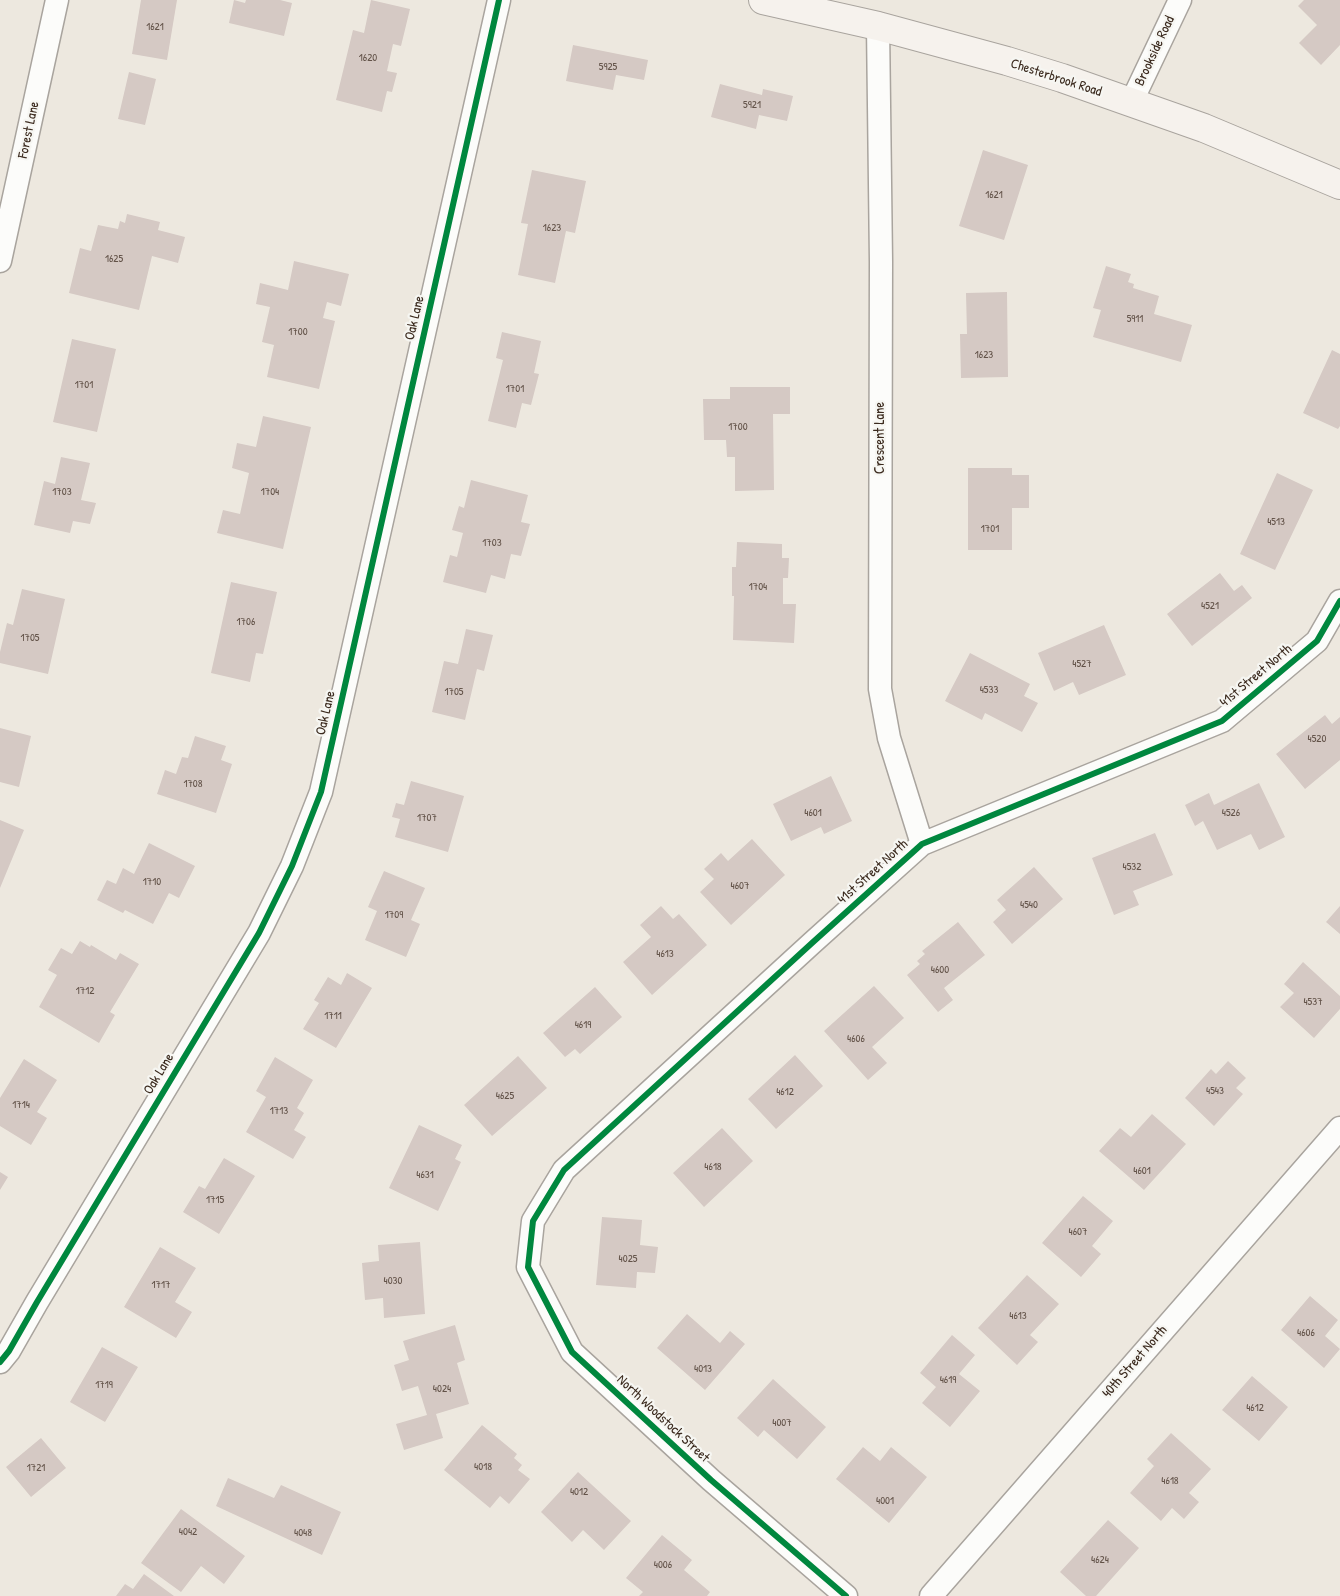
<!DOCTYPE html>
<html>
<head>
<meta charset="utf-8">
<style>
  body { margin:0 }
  canvas { display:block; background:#ede8df }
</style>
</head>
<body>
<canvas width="1340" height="1596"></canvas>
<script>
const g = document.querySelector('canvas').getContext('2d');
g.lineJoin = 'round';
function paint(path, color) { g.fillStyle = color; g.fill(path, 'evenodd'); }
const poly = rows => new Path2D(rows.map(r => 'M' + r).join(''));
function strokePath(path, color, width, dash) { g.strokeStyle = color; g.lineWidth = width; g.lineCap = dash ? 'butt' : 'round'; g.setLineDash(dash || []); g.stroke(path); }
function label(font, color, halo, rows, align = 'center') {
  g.font = font + ' "Patrick Hand",sans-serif'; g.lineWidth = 4.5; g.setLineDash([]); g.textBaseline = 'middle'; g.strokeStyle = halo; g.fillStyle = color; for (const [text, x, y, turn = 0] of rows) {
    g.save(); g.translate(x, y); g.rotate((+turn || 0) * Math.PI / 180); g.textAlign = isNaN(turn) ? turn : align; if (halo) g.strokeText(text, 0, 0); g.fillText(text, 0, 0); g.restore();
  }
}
const building = poly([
  [141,0,177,0,167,60,132,54],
  [234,0,245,3,246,0,280,0,292,3,284,36,229,23],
  [371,0,410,9,401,46,393,44,387,71,397,73,392,92,387,91,382,112,336,100,353,30,364,33],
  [1304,0,1340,0,1340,45,1321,65,1299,43,1317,25,1298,6],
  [573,45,648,60,644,80,616,75,613,90,566,81],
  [129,72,156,79,145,125,118,119],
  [720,84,762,95,763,89,793,96,787,121,759,115,756,129,711,117],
  [983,150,1028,165,1004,240,959,226],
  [532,170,586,181,575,233,566,231,555,283,518,275,528,224,521,223],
  [127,214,160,222,158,230,185,237,178,263,152,256,139,310,69,293,80,248,91,251,98,225,118,229,120,221,125,223],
  [294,261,349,274,341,306,327,302,323,318,335,321,319,389,267,377,274,345,262,342,270,307,256,304,260,283,288,290],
  [1106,266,1131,274,1128,282,1134,284,1133,288,1159,296,1154,314,1192,325,1181,362,1093,337,1101,310,1093,308],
  [1007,292,1008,377,961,378,960,334,967,334,966,293],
  [502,332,541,341,534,373,539,374,531,405,522,403,516,428,488,421,503,360,496,358],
  [72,339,116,349,97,432,53,422],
  [1332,350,1340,354,1340,426,1338,429,1303,413],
  [730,387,790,387,790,414,773,414,774,490,735,491,735,457,727,457,726,440,704,440,703,399,730,399],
  [263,416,311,427,283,549,217,533,223,510,240,514,249,473,232,468,237,443,256,447],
  [61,457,90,463,81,500,96,503,90,524,73,521,70,533,34,525,44,481,55,484],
  [968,468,1012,468,1012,475,1029,475,1029,508,1012,508,1012,550,968,550],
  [1277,473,1313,490,1275,570,1240,554],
  [471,480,528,495,521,522,530,524,521,556,511,554,505,579,491,575,486,593,443,582,450,555,457,557,463,533,452,530,459,506,464,508],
  [737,542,782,544,782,558,789,558,788,578,783,578,783,604,796,604,794,643,733,640,734,596,732,596,732,567,736,567],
  [1220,573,1234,591,1242,585,1252,598,1192,646,1167,614],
  [231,582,277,592,263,654,256,653,250,682,211,673],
  [22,589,65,599,48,674,0,663,0,652,7,623,13,625],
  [1104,625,1126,675,1079,695,1073,682,1054,691,1038,653],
  [466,629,493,635,484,671,477,669,465,720,432,712,444,661,458,664],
  [970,653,1030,684,1024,696,1038,703,1022,732,985,713,982,720,945,701],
  [1325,715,1332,724,1340,717,1340,760,1305,789,1276,754],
  [0,728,31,736,19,787,0,782],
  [195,736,226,746,221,760,232,764,216,813,157,794,165,770,176,774,182,757,188,758],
  [831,776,852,821,824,834,821,827,791,841,773,804],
  [411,781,464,796,448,852,395,837,400,819,392,817,396,803,404,805],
  [1259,783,1285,837,1259,850,1251,834,1217,850,1203,821,1195,826,1185,805,1209,793,1214,805],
  [0,820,24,830,0,888],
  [1155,833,1173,875,1133,891,1139,905,1114,915,1092,858],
  [752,839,785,875,731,925,700,892,714,879,704,869,721,853,728,861],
  [149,843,195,866,179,898,169,893,153,924,125,910,123,913,97,900,107,880,116,884,123,868,134,874],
  [1034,867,1063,899,1012,944,993,922,1006,910,997,900],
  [384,871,425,888,411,920,420,924,406,957,365,940,377,911,368,907],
  [661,906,673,919,679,914,707,945,652,995,623,962,651,937,640,925],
  [1340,906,1340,934,1326,922],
  [958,922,985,955,944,988,953,1000,938,1012,907,975,920,964,917,961,925,954,922,951],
  [80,941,90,947,91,945,116,960,120,953,139,964,110,1012,115,1015,99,1043,39,1007,57,975,48,970,61,948,72,954],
  [1303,962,1340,996,1340,1009,1314,1038,1280,1007,1294,993,1284,984],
  [347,973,372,988,336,1048,303,1029,319,1003,314,1000,328,977,341,985],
  [874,986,904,1018,872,1047,887,1063,868,1080,824,1031],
  [595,987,622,1017,580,1054,575,1049,565,1057,543,1033],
  [795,1055,823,1086,776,1129,748,1099],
  [518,1056,547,1088,492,1136,464,1105],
  [275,1057,313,1080,297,1108,304,1113,294,1130,306,1137,293,1159,246,1132,266,1097,256,1091],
  [24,1059,57,1080,37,1112,47,1118,31,1145,0,1126,0,1098],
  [1228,1061,1246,1078,1236,1088,1243,1094,1214,1126,1185,1098,1211,1069,1216,1074],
  [1152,1114,1186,1144,1144,1190,1099,1151,1120,1128,1131,1137],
  [419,1125,462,1145,455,1159,461,1162,438,1211,389,1188],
  [722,1128,753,1161,704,1207,673,1173],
  [224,1158,255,1176,219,1234,183,1212,199,1186,205,1189],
  [0,1172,8,1177,0,1190],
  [1083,1196,1113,1221,1092,1246,1101,1254,1081,1277,1042,1243],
  [602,1217,642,1220,640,1245,658,1247,655,1273,637,1272,636,1288,596,1285],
  [420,1242,425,1314,384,1318,383,1298,365,1300,362,1263,379,1261,378,1245],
  [160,1247,196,1268,175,1302,192,1312,176,1338,124,1307],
  [1027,1275,1059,1304,1030,1335,1038,1342,1017,1365,978,1328],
  [1310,1296,1338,1320,1325,1336,1340,1349,1324,1368,1281,1330],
  [687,1314,720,1343,730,1331,745,1344,705,1390,657,1348],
  [455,1325,465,1360,457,1363,469,1404,436,1414,443,1438,404,1450,396,1424,427,1415,418,1386,402,1391,394,1365,409,1360,403,1341],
  [952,1335,975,1355,959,1374,980,1391,950,1427,922,1403,936,1387,920,1373],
  [102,1347,138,1367,105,1422,70,1402],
  [1252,1376,1288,1407,1259,1441,1222,1410],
  [773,1379,826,1427,797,1459,764,1430,758,1437,737,1418],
  [482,1425,517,1454,514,1458,522,1465,518,1470,530,1479,509,1504,500,1496,490,1508,444,1470],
  [1171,1433,1211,1469,1189,1493,1199,1502,1184,1519,1172,1508,1161,1521,1130,1493,1154,1466,1147,1459],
  [41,1438,66,1468,31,1497,6,1467],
  [863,1447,880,1461,891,1447,927,1477,889,1523,836,1479],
  [578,1472,631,1521,604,1550,583,1530,572,1542,541,1512],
  [228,1478,274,1498,281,1485,341,1512,322,1555,216,1506],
  [181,1509,245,1556,224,1584,201,1566,181,1592,141,1563],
  [1108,1520,1139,1548,1096,1596,1086,1596,1060,1572],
  [662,1535,692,1560,684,1570,710,1592,707,1596,639,1596,643,1592,626,1578],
  [144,1574,174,1596,116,1596,125,1584,133,1589]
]);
const street = poly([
  [878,26,881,262,880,689,889,738,922,844],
  [1131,103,1180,0],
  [0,261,57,0],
  [0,1362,9,1351,37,1302,259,933,292,866,321,792,499,0],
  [846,1596,711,1480,572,1352,528,1267,533,1221,564,1170,812,943,922,844,1222,721,1317,641,1340,601],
  [931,1596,1340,1128]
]);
const secondary = poly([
  [763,0,878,26,1007,61,1062,78,1204,128,1340,185]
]);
const cycleway = poly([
  [0,1362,9,1351,37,1302,259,933,292,866,321,792,499,0],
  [846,1596,711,1480,572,1352,528,1267,533,1221,564,1170,812,943,922,844,1222,721,1317,641,1340,601]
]);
const numberNames = [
  ["1621",155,27],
  ["1620",368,58],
  ["5925",608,67],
  ["5921",752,105],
  ["1621",994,195],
  ["1623",552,228],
  ["1625",114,259],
  ["5911",1135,319],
  ["1700",298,332],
  ["1623",984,355],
  ["1701",84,385],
  ["1701",515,389],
  ["1700",738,427],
  ["1703",62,492],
  ["1704",270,492],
  ["4513",1276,522],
  ["1701",990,529],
  ["1703",492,543],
  ["1704",758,587],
  ["4521",1210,606],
  ["1706",246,622],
  ["1705",30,638],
  ["4527",1082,664],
  ["4533",989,690],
  ["1705",454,692],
  ["4520",1317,739],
  ["1708",193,784],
  ["4601",813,813],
  ["4526",1231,813],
  ["1707",427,818],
  ["4532",1132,867],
  ["1710",152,882],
  ["4607",740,886],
  ["4540",1029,905],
  ["1709",394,915],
  ["4613",665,954],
  ["4600",940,970],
  ["1712",85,991],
  ["4537",1313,1002],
  ["1711",333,1016],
  ["4619",583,1025],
  ["4606",856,1039],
  ["4543",1215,1091],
  ["4612",785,1092],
  ["4625",505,1096],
  ["1714",21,1105],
  ["1713",279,1111],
  ["4618",713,1167],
  ["4601",1142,1171],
  ["4631",425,1175],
  ["1715",215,1200],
  ["4607",1078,1232],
  ["4025",628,1259],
  ["4030",393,1281],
  ["1717",161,1285],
  ["4613",1018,1316],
  ["4606",1306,1333],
  ["4013",703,1369],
  ["4619",948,1380],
  ["1719",104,1385],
  ["4024",442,1389],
  ["4612",1255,1408],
  ["4007",782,1423],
  ["4018",483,1467],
  ["1721",36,1468],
  ["4618",1170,1481],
  ["4012",579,1492],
  ["4001",885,1501],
  ["4042",188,1532],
  ["4048",303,1533],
  ["4624",1100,1560],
  ["4006",663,1565]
];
const streetNames = [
  ["Brookside Road",1155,51,-65],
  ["Chesterbrook Road",1056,78,18],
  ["Forest Lane",29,130,-78],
  ["Oak Lane",415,318,-77],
  ["Crescent Lane",880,438,-90],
  ["41st Street North",1256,676,-40],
  ["Oak Lane",326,713,-77],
  ["41st Street North",873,872,-42],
  ["Oak Lane",159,1074,-59],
  ["40th Street North",1135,1362,-49],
  ["North Woodstock Street",663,1419,43]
];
paint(building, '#d5c9c4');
strokePath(street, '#a9a49e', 25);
strokePath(secondary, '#a9a49e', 30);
strokePath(street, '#fcfcfa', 22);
strokePath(secondary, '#f6f2ed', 28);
strokePath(cycleway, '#00873e', 6);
label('11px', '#625248', null, numberNames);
label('14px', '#3b2a1e', '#f6f6f2', streetNames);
</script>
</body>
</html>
